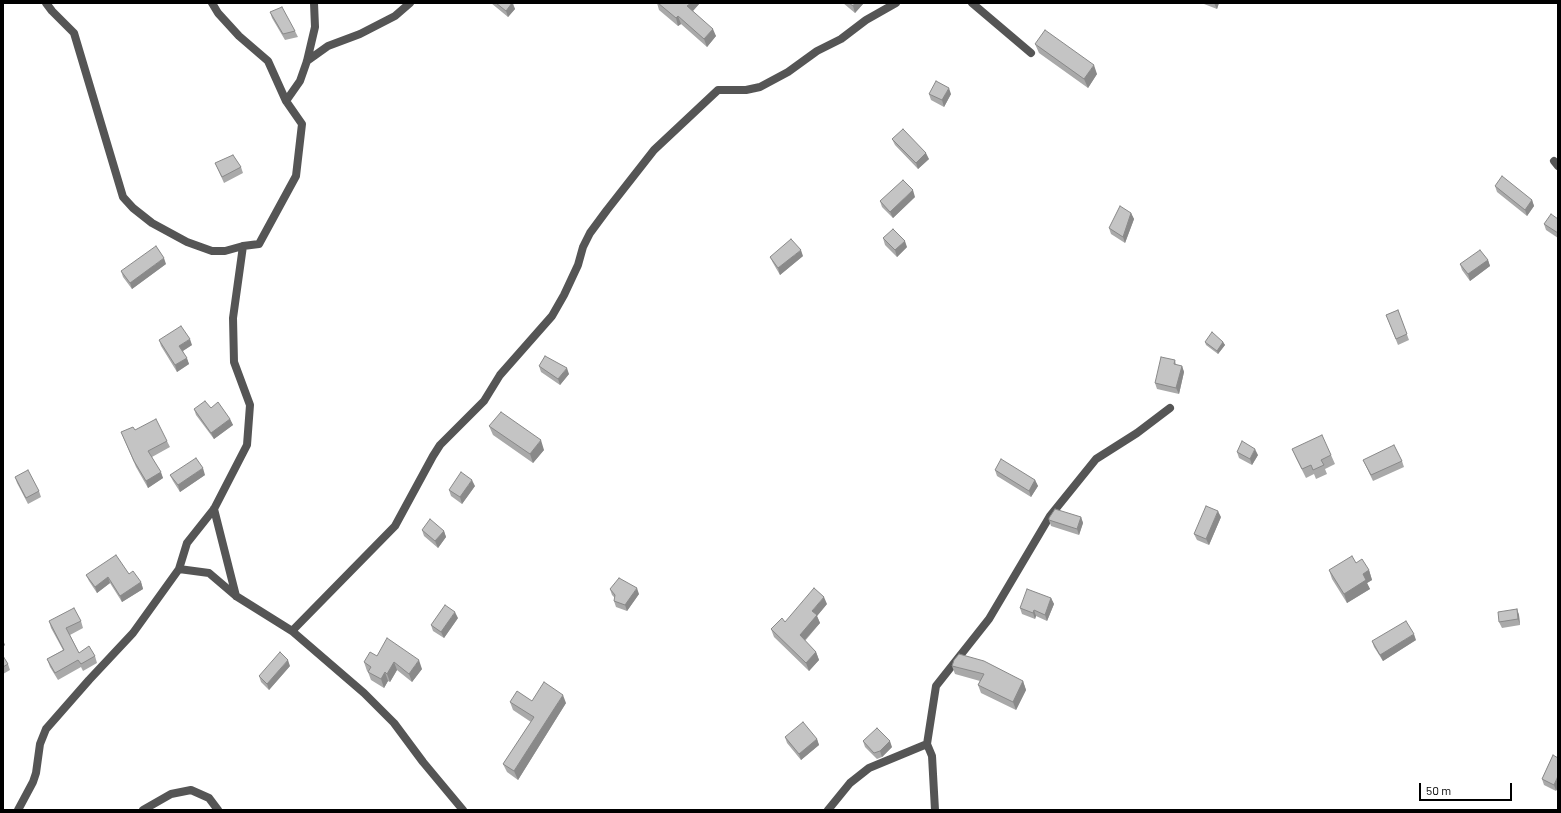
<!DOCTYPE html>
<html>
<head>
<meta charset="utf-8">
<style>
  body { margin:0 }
  #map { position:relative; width:1561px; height:813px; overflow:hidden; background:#fff; font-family:Barlow,sans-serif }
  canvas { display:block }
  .frame { position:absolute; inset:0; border:4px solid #000; pointer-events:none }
  .scale { position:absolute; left:1419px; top:783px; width:93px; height:18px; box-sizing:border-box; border:2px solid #000; border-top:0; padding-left:5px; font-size:12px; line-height:14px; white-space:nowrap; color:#000; -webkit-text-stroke:3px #fff; paint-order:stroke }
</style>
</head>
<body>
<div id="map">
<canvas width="1561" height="813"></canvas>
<div class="frame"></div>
<div class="scale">50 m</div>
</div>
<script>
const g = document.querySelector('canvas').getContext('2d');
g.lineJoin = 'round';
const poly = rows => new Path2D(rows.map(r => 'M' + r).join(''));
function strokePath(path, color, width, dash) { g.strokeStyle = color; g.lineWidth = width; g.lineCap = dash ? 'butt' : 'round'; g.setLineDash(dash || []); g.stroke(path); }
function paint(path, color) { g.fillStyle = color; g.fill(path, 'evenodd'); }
const minor = poly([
  [46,3,52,11,74,33,123,197,133,208,152,223,187,242,212,251,225,251,243,246],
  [212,3,218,13,239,36,268,61,286,101],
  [972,3,1031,53],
  [307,61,328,46,360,34,395,16,410,3],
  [1554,161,1558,166],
  [214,509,236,596],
  [179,569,209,573,236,596,292,631,364,693,394,723,423,762,463,810],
  [292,631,395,526,433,456,440,445,484,401,500,375,552,316,564,295,578,265,583,247,590,233,607,210,654,150,718,90,746,90,760,87,788,72,817,51,841,39,866,20,896,3],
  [18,810,33,782,36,773,40,744,46,729,89,680,133,633,179,569,187,543,214,509,247,445,250,405,234,362,233,318,243,246,259,244,296,176,302,124,286,101,300,81,307,61,315,27,314,3],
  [143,810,171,794,191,790,209,798,218,810],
  [828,810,850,783,869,768,927,744],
  [935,810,932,756,927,744,936,686,989,619,1050,516,1096,459,1137,433,1170,408]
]);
const wall = poly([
  [491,3,513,3,515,9,508,17],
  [657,3,700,3,693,11,716,36,707,47,681,24,678,26,659,10],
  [843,3,863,3,863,4,855,13],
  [1204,3,1219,3,1217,9,1204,4],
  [270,12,295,31,298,37,285,40,272,18],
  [1035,44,1097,74,1088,88,1039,53],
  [929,94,951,94,944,107,931,100],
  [892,139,929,159,918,169,895,145],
  [215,163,241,167,243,173,224,183],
  [1495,186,1532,200,1534,206,1527,216,1497,192],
  [915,197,893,218,882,207,880,201],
  [1131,213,1134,219,1125,243,1111,234,1109,228],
  [1558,219,1558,238,1546,230,1544,224],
  [883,238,907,247,897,257,885,245],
  [803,256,780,275,773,263,770,257],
  [1488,260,1490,266,1470,281,1462,270,1460,264],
  [166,264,132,289,123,277,121,271],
  [1398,310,1409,340,1398,345,1386,315],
  [159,340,192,345,183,351,189,364,177,372,161,346],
  [1205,342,1223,342,1225,345,1218,354,1206,345],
  [1175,360,1176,365,1182,366,1184,372,1179,394,1157,389,1155,383],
  [539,366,569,374,560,385,541,372],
  [211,408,230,419,233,425,214,439,196,415,194,409],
  [489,426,544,450,533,463,493,435],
  [135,430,167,441,170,447,152,457,163,478,148,488,136,467,121,432],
  [1292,449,1331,455,1335,464,1325,469,1327,474,1316,479,1314,474,1306,478,1296,458],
  [1237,452,1258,455,1252,465,1239,458],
  [1363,460,1402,461,1404,467,1373,481],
  [995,470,1035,480,1038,486,1031,497,997,476],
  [170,475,205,475,180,492,173,481],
  [15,477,39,491,41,497,28,504,17,483],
  [475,486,462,504,451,496,449,490],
  [1081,517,1083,523,1079,535,1051,526,1049,520],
  [1221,517,1209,545,1197,540,1194,534],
  [422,530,444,531,446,537,438,548,424,536],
  [1356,563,1369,570,1372,580,1367,583,1370,589,1347,603,1332,579,1329,570],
  [129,574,141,582,143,589,122,602,110,583,97,593,89,581,86,575],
  [610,589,639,594,627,611,616,607,614,601,615,598,612,595],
  [1051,598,1054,604,1047,621,1036,616,1035,619,1022,614,1020,608],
  [827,604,817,616,820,623,805,641,816,652,819,660,809,671,774,637,771,629,785,622],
  [1517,609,1519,615,1520,625,1502,628,1499,622],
  [458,618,444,638,433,631,431,625],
  [49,621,81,621,83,628,70,635,79,653,95,656,97,663,83,671,81,667,58,680,50,667,47,659,63,650,51,628],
  [1416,640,1383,661,1374,647,1372,641],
  [3,656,8,664,10,670,3,674],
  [377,656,422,669,412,682,397,670,390,682,388,681,384,688,371,680,368,672,367,671,364,662],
  [290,666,269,690,261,682,259,676],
  [952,666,1023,681,1026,690,1016,710,981,693,978,685,980,681,955,674],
  [532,701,566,703,518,780,507,772,503,764,531,722,513,710,510,702],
  [785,737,817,739,819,745,801,760,787,743],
  [863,741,892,747,882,757,877,759,865,747],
  [1553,755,1556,791,1544,785,1542,779]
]);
const shadedWall = poly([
  [512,3,515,9,508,17,506,11],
  [691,3,700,3,690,14,687,6],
  [855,3,863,3,863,4,855,13,853,6],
  [1214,3,1219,3,1217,9],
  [678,16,681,24,678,26,676,18],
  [713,29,716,36,707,47,704,39],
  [1094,65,1097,74,1088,88,1084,79],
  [949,88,951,94,944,107,942,100],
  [926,153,929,159,918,169,916,163],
  [913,190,915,197,893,218,890,212],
  [1532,200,1534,206,1527,216,1525,210],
  [1131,213,1134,219,1125,243,1123,237],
  [905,241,907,247,897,257,895,250],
  [801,250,803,256,780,275,778,268],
  [164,258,166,264,132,289,130,283],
  [1488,260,1490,266,1470,281,1468,274],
  [190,339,192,345,181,352,179,346],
  [1223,342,1225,345,1218,354,1217,351],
  [187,358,189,364,177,372,175,365],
  [1182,366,1184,372,1179,394,1176,388],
  [567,368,569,374,560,385,558,379],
  [230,419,233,425,214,439,211,433],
  [541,440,544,450,533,463,530,454],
  [1255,449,1258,455,1252,465,1250,459],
  [203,468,205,475,180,492,178,485],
  [161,472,163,478,148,488,146,481],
  [472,480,475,486,462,504,460,497],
  [1035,480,1038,486,1031,497,1029,491],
  [1218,511,1221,517,1209,545,1206,539],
  [1081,517,1083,523,1079,535,1077,529],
  [444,531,446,537,438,548,435,541],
  [1369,570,1372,580,1367,583,1370,589,1347,603,1344,594,1363,574],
  [108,577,110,583,97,593,95,587],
  [141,582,143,589,122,602,120,596],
  [637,588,639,594,627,611,625,605],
  [824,597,827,604,817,616,820,623,802,643,800,635,812,611],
  [1051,598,1054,604,1047,621,1045,615],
  [1517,609,1519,615,1520,625,1518,619],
  [1034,610,1036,616,1035,619,1033,613],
  [455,612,458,618,444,638,441,632],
  [1414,634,1416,640,1383,661,1380,655],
  [3,640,5,645,3,647],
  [816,652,819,660,809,671,806,663],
  [288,660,290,666,269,690,267,684],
  [419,660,422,669,412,682,409,674],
  [394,662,397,670,390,682,387,674],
  [385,672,388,681,384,688,381,679],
  [1023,681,1026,690,1016,710,1013,702],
  [563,695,566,703,518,780,514,771],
  [817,739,819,745,801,760,799,754],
  [890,741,892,747,882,757,880,751],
  [1558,776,1558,788,1556,791,1554,785]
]);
const building = poly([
  [496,3,512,3,506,11,496,3],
  [658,3,691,3,687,6,713,29,704,39,678,16,676,18,658,3],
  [849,3,855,3,853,6,849,3],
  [282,7,295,31,283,34,270,12,282,7],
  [1045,30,1094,65,1084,79,1035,44,1045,30],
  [936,81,949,88,942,100,929,94,936,81],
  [903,129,926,153,916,163,892,139,903,129],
  [233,155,241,167,222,177,215,163,233,155],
  [1502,176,1532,200,1525,210,1495,186,1502,176],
  [903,180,913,190,890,212,880,201,903,180],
  [1120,206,1131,213,1123,237,1109,228,1120,206],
  [1551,214,1558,219,1558,233,1544,224,1551,214],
  [893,229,905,241,895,250,883,238,893,229],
  [791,239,801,250,778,268,770,257,791,239],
  [156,246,164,258,130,283,121,271,156,246],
  [1480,250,1488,260,1468,274,1460,264,1480,250],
  [1398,310,1407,334,1396,339,1386,315,1398,310],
  [181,326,190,339,179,346,187,358,175,365,159,340,181,326],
  [1212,332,1223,342,1217,351,1205,342,1212,332],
  [545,356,567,368,558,379,539,366,545,356],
  [1161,357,1175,360,1174,364,1182,366,1176,388,1155,383,1161,357],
  [205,401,211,408,218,402,230,419,211,433,194,409,205,401],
  [501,412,541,440,530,454,489,426,501,412],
  [156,419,167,441,148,451,161,472,146,481,134,461,121,432,133,427,135,430,156,419],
  [1322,435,1331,455,1321,460,1324,465,1313,470,1311,465,1302,469,1292,449,1322,435],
  [1242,441,1255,449,1250,459,1237,452,1242,441],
  [1394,445,1402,461,1371,475,1363,460,1394,445],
  [196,458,203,468,178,485,170,475,196,458],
  [1001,459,1035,480,1029,491,995,470,1001,459],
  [28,470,39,491,26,498,15,477,28,470],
  [461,472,472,480,460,497,449,490,461,472],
  [1206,506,1218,511,1206,539,1194,534,1206,506],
  [1055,509,1081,517,1077,529,1049,520,1049,518,1055,509],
  [430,519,444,531,435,541,422,530,430,519],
  [116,555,129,574,133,571,141,582,120,596,108,577,95,587,86,575,116,555],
  [1352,556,1356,563,1362,559,1369,570,1363,574,1366,580,1344,594,1329,570,1352,556],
  [619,578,637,588,625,605,614,601,615,595,610,589,619,578],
  [814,588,824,597,812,611,817,615,800,635,816,652,806,663,771,629,782,618,785,622,814,588],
  [1027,589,1051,598,1045,615,1034,610,1033,613,1020,608,1027,589],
  [445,605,455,612,441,632,431,625,445,605],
  [74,608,81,621,66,628,79,653,89,646,95,656,81,664,78,660,55,673,47,659,64,650,49,621,74,608],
  [1517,609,1518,619,1499,622,1498,612,1517,609],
  [1406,621,1414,634,1380,655,1372,641,1406,621],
  [387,638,419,660,409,674,394,662,387,674,385,672,381,679,368,672,371,667,364,662,370,652,377,656,387,638],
  [280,652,288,660,267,684,259,676,280,652],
  [959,654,984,661,1023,681,1013,702,978,685,984,674,952,666,954,660,959,654],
  [3,656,8,664,3,667,3,656],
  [544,682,563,695,514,771,503,764,534,717,510,702,517,691,532,701,544,682],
  [803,722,817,739,799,754,785,737,803,722],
  [877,728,890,741,880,751,874,753,863,741,877,728],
  [1553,755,1558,758,1558,776,1554,785,1542,779,1553,755]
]);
strokePath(minor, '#555', 8);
paint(wall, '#a9a9a9');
paint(shadedWall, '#898989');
paint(building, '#c4c4c4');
strokePath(building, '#898989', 1);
</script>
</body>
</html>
